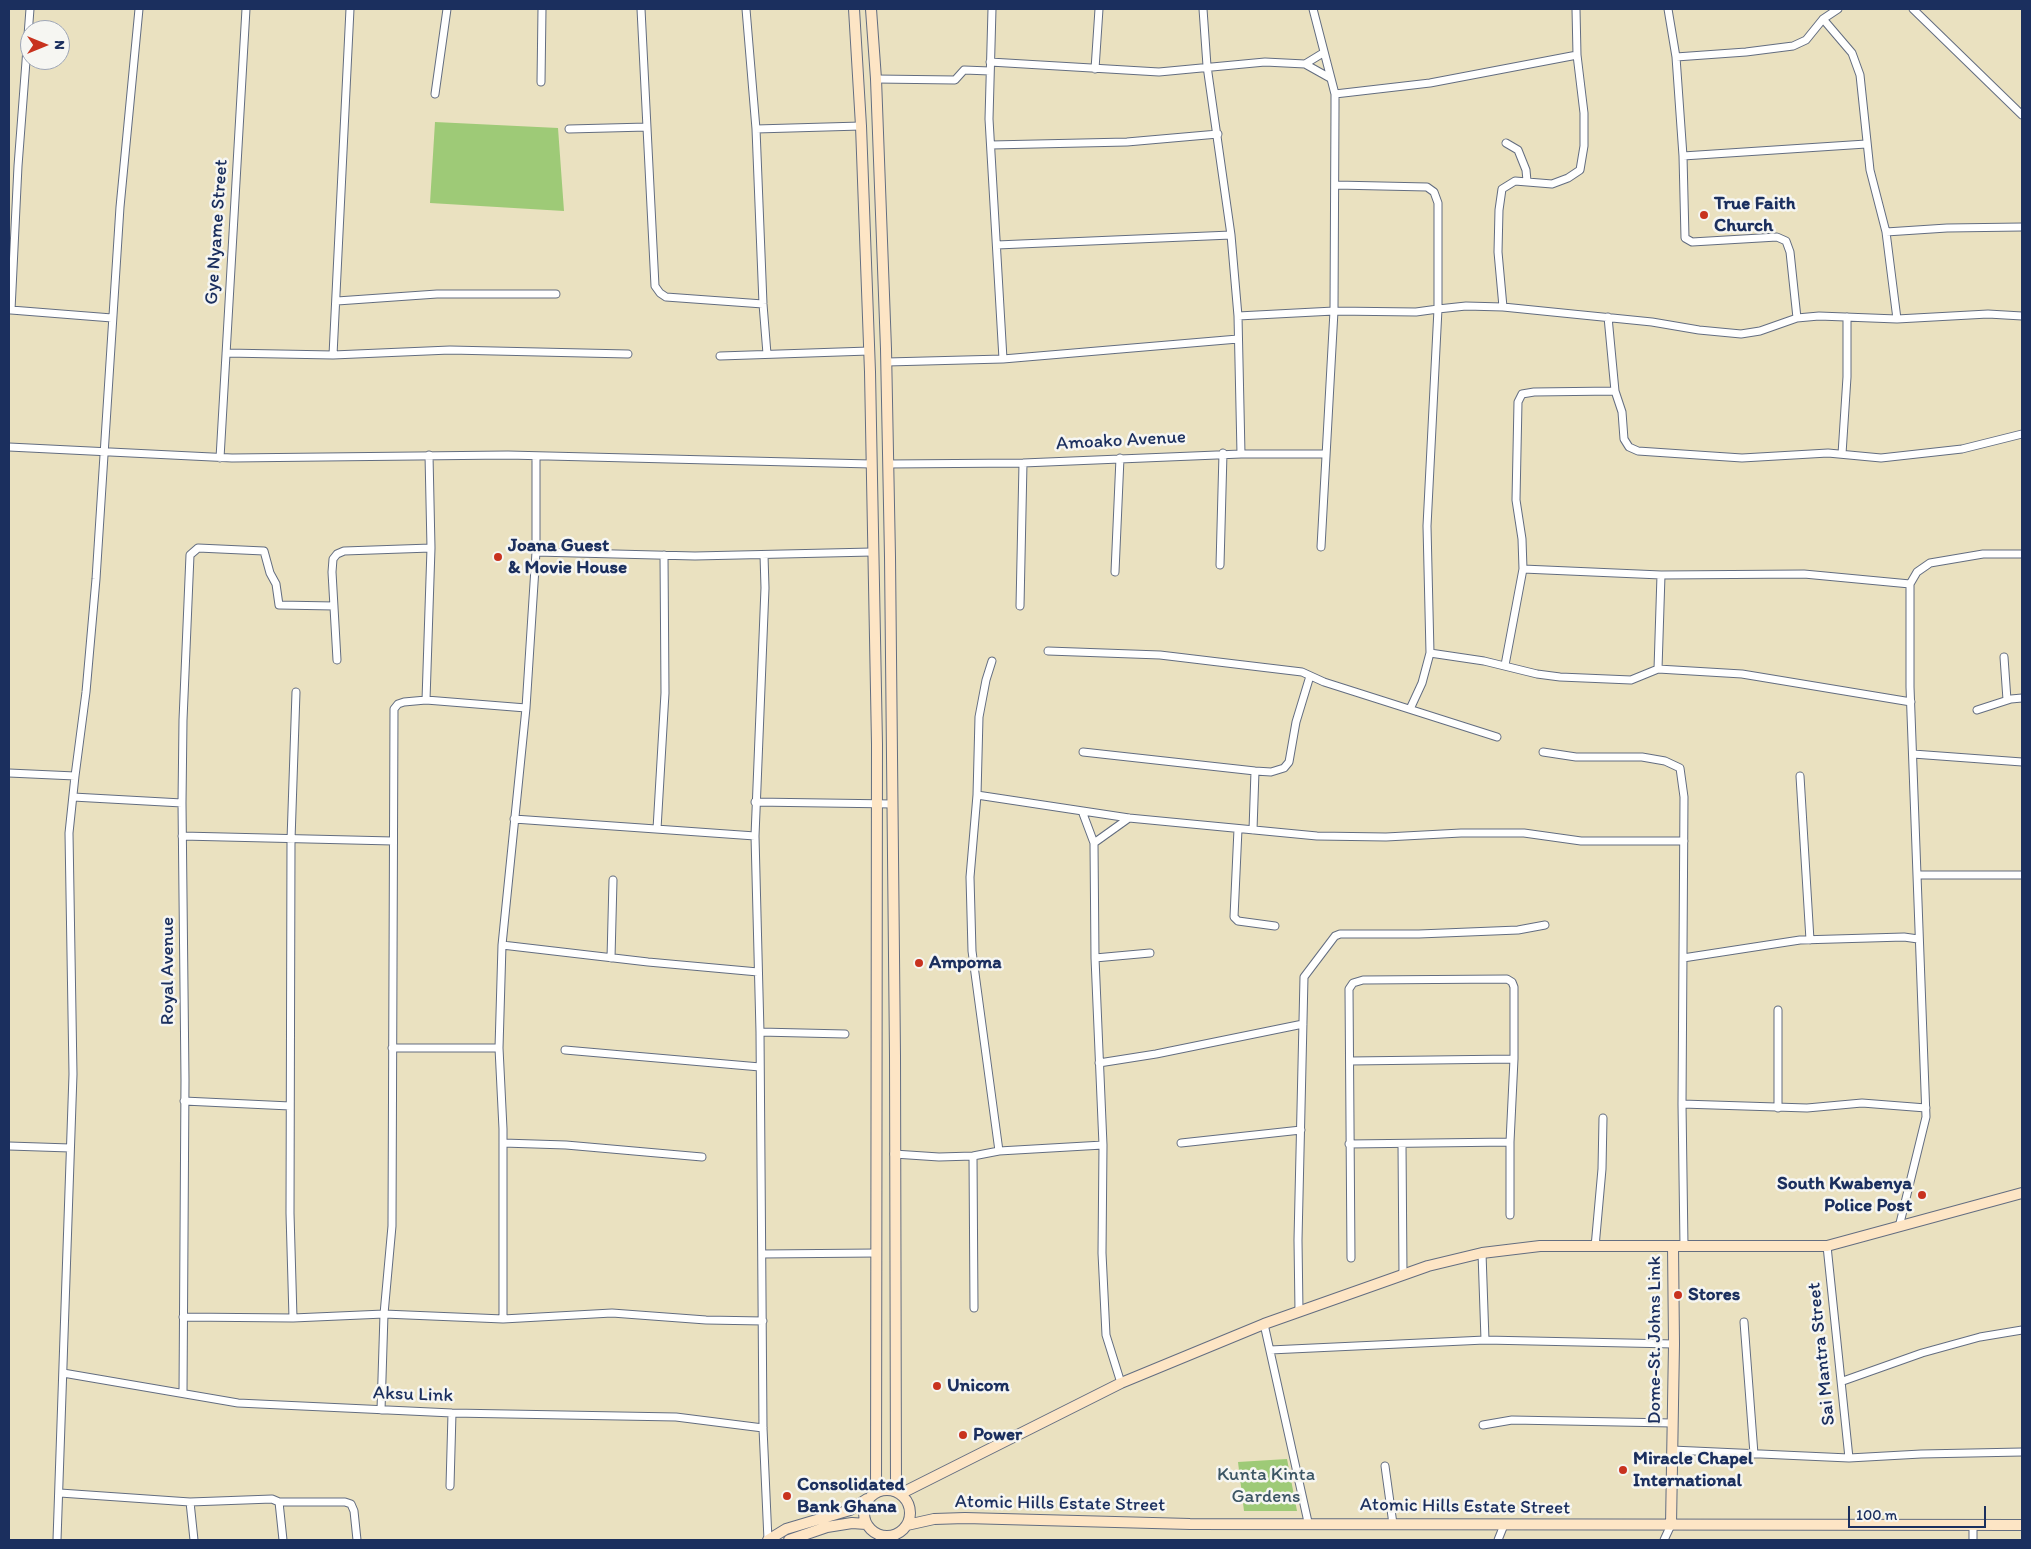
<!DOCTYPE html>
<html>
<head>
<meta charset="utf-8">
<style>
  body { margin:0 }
  #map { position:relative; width:2031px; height:1549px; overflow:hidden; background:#eae1c0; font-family:Itim,sans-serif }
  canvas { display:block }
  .frame { position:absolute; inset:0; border:10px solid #1b2f5e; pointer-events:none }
  .north { position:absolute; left:20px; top:20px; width:50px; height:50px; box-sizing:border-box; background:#f6f6f2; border:1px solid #9ea6b7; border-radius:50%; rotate:90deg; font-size:14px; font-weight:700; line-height:20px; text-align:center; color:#1b2f5e }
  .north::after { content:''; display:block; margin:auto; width:18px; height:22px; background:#c8321e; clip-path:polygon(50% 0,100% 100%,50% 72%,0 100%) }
  .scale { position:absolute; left:1848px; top:1506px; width:138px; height:22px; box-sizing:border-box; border:2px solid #1b2f5e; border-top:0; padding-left:6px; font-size:15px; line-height:18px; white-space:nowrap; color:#1b2f5e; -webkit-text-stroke:4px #f6f6f2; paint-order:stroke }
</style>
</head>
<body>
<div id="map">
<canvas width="2031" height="1549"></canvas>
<div class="frame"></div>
<div class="north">N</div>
<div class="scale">100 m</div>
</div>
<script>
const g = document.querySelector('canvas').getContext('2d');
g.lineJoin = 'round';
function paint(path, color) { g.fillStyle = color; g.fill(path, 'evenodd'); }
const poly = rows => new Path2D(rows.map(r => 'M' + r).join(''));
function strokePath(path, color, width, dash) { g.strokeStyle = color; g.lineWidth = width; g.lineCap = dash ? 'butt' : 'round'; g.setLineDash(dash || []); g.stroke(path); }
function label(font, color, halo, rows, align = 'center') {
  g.font = font + ' Itim,sans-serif'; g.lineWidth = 5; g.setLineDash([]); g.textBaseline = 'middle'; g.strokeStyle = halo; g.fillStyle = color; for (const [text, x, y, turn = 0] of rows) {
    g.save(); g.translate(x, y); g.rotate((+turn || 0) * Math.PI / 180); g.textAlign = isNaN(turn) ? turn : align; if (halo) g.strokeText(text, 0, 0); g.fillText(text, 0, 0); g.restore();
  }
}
const green = poly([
  [435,122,558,128,564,211,430,203],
  [1287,1459,1297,1511,1244,1511,1238,1462]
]);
const street = poly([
  [641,9,655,286,660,293,666,297,763,304],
  [746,9,756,129,763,304,767,354],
  [992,9,989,119,1003,359],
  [1313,9,1335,94,1335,107,1334,311,1321,547],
  [1668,9,1676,57,1683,156,1685,238,1692,242,1777,237,1786,241,1790,252,1797,318],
  [1913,9,2022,115],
  [1823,19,1852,53,1860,75,1870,170,1886,232,1897,319],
  [1676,57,1746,52,1793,46,1806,40,1823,19,1838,9],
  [990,62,1159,72,1265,62,1305,64,1323,53],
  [1305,64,1330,78],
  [1095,69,1099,9],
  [876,79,955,80,964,70,990,71],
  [541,82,542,9],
  [435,94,447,9],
  [1335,94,1430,83,1577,55],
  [569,129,647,127],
  [756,129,861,126],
  [1506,143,1518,150,1526,170,1527,181],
  [991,145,1127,142,1218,134],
  [1683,156,1866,144],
  [1336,185,1427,187,1434,192,1438,203,1438,309,1466,306,1503,307,1652,322,1699,330,1741,334,1760,331,1797,318,1819,316,1897,319,1988,314,2022,316],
  [1886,232,1947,228,2022,227],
  [997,245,1231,235],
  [337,301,437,294,556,294],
  [1503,307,1498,252,1499,210,1502,189,1515,181,1552,184,1568,178,1580,170,1584,146,1584,113,1577,55,1576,9],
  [9,310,11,310,18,166,30,9],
  [11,310,112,318],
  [1238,316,1334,311,1416,312,1438,309,1427,526,1430,653,1422,683,1410,709],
  [1608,317,1615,391,1622,412,1624,439,1629,447,1638,451,1742,458,1828,453,1881,458,1962,449,2022,434],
  [226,353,333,355,450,350,628,354],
  [333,355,350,9],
  [720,356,869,351],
  [887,362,1003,359,1238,339],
  [9,447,232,458,508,455,871,464],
  [1241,454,1325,454],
  [1842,454,1847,377,1847,317],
  [220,458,246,9],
  [888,464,1023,463,1241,454,1238,316,1231,235,1207,66,1203,9],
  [536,552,695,556,872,552],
  [764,555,765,588,755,836,760,1032,763,1428,768,1540],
  [1220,565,1223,453],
  [1523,569,1661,575,1804,574,1910,584],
  [1115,572,1120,458],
  [1020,606,1023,463],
  [1048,651,1160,655,1302,672,1324,682,1497,737],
  [1430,653,1484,661,1537,674,1560,677,1631,680,1658,669,1742,674,1911,702],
  [2004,657,2007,700],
  [337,660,332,572,333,559,337,554,344,551,431,548],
  [992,661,986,680,979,717,977,795,970,877,972,951,999,1151],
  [1505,665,1523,569,1522,539,1516,500,1518,402,1522,394,1534,392,1615,391],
  [1658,669,1661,575],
  [426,700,431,548,429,455],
  [1977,710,2011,699,2022,698],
  [1083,752,1255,771,1271,772,1284,768,1289,762,1296,722,1310,676],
  [1543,752,1576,757,1642,757,1665,761,1680,768,1684,797,1682,1104,1684,1246],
  [1913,754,2022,762],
  [9,773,75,776,86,692,96,579,120,207,139,9],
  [1800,776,1810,940],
  [977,795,1129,818,1317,836,1386,837,1461,833,1524,833,1581,841,1684,841],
  [73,797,182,803],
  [755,802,893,804],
  [1082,811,1094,843],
  [514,819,755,836],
  [657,829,665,693,664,555],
  [1238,829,1234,917,1238,921,1275,926],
  [1253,830,1255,771],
  [182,836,393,841],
  [1918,875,2022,875],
  [502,945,648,962,758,972],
  [611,958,613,880],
  [1095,958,1150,953],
  [1683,958,1800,940,1904,937,1918,939],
  [1778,1010,1778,1108],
  [760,1032,845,1034],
  [392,1048,499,1048],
  [565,1050,760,1067],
  [1350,1061,1514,1059],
  [1099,1063,1156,1054,1303,1024],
  [184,1101,290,1106],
  [1682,1104,1807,1108,1862,1103,1926,1108],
  [503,1143,566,1145,702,1157],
  [1181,1143,1301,1130],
  [1349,1144,1510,1142],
  [1402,1144,1403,1274],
  [9,1146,70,1148],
  [894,1154,939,1157,973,1156,999,1151,1103,1145],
  [973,1156,974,1308],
  [1899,1227,1926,1117,1910,687,1910,584,1917,572,1930,563,1983,554,2022,554],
  [1827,1246,1849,1458],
  [1595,1247,1602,1169,1603,1118],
  [1482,1253,1485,1340],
  [762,1254,877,1253],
  [1351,1258,1349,989,1353,983,1363,980,1507,979,1512,982,1514,987,1514,1059,1510,1142,1510,1215],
  [1299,1311,1298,1240,1304,977,1335,936,1340,934,1419,934,1518,930,1545,925],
  [183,1317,293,1318,384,1314,503,1319,612,1313,706,1320,763,1321],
  [293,1318,290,1213,291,840,296,692],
  [503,1319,503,1129,499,1048,502,945,526,708,536,552,536,456],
  [1744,1322,1754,1454],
  [1264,1324,1308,1522],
  [1270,1350,1485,1340,1674,1344],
  [63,1373,238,1403,452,1413,676,1417,763,1428],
  [1843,1381,1922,1353,1980,1337,2022,1330],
  [1121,1383,1106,1335,1102,1253,1103,1145,1095,958,1094,843,1129,818],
  [183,1393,185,1080,182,803,183,720,190,555,198,548,264,551,270,573,276,584,279,605,334,606],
  [381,1410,384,1314,392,1226,394,709,398,704,404,702,426,700,526,708],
  [1483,1425,1512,1420,1672,1423],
  [1672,1450,1849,1458,1921,1454,2022,1452],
  [1385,1466,1393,1524],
  [450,1486,452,1413],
  [60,1493,190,1502,194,1540],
  [190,1502,272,1499,279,1502,283,1540],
  [279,1502,345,1502,351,1504,354,1511,357,1540],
  [1973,1524,1973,1540],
  [57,1540,73,1074,69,833,75,776],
  [1498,1540,1504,1525],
  [1664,1540,1671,1525]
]);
const secondary = poly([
  [854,9,861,126,870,372,877,744,876,1492],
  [871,9,876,79,886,349,890,557,895,1055,896,1491],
  '864 1513a23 23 0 1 1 46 0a23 23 0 1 1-46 0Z',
  [900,1494,1121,1383,1264,1324,1428,1266,1482,1253,1540,1246,1827,1246,2022,1193],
  [907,1525,934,1519,965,1518,1190,1524,2022,1525],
  [1671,1525,1674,1344,1673,1246],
  [768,1540,786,1529,850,1510,867,1499],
  [789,1540,827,1527,852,1523,866,1524]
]);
const markers = [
  [1704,215,5,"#c8321e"],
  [498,557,5,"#c8321e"],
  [919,963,5,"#c8321e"],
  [1922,1195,5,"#c8321e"],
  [1678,1295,5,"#c8321e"],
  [937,1386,5,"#c8321e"],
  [963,1435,5,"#c8321e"],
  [1623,1470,5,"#c8321e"],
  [787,1496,5,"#c8321e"]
];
const poiNames = [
  ["True Faith",1714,204],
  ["Church",1714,226],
  ["Joana Guest",508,546],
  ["& Movie House",508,568],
  ["Ampoma",929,963],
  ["South Kwabenya",1912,1184,"right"],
  ["Police Post",1912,1206,"right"],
  ["Stores",1688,1295],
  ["Unicom",947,1386],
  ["Power",973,1435],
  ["Miracle Chapel",1633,1459],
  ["International",1633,1481],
  ["Consolidated",797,1485],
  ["Bank Ghana",797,1507]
];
const streetNames = [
  ["Gye Nyame Street",217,232,-86],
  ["Amoako Avenue",1121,441,-3],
  ["Royal Avenue",168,971,-90],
  ["Dome-St. Johns Link",1655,1340,-90],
  ["Sai Mantra Street",1822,1354,-96],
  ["Aksu Link",413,1395,2],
  ["Atomic Hills Estate Street",1060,1504,1],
  ["Atomic Hills Estate Street",1465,1507,1]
];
const parkNames = [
  ["Kunta Kinta",1266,1475],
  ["Gardens",1266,1497]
];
paint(green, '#9eca77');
strokePath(street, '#636d80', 9);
strokePath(secondary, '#636d80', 12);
strokePath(street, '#fff', 7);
strokePath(secondary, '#fde5c5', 10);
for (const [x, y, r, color] of markers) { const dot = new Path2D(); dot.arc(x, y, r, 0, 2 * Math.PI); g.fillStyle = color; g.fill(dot); strokePath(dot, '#f6f6f2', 2); }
label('bold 19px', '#1b2f5e', '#f6f6f2', poiNames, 'left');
label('19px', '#1b2f5e', '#f6f6f2', streetNames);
label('19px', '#3c5664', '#f6f6f2', parkNames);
</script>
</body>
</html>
